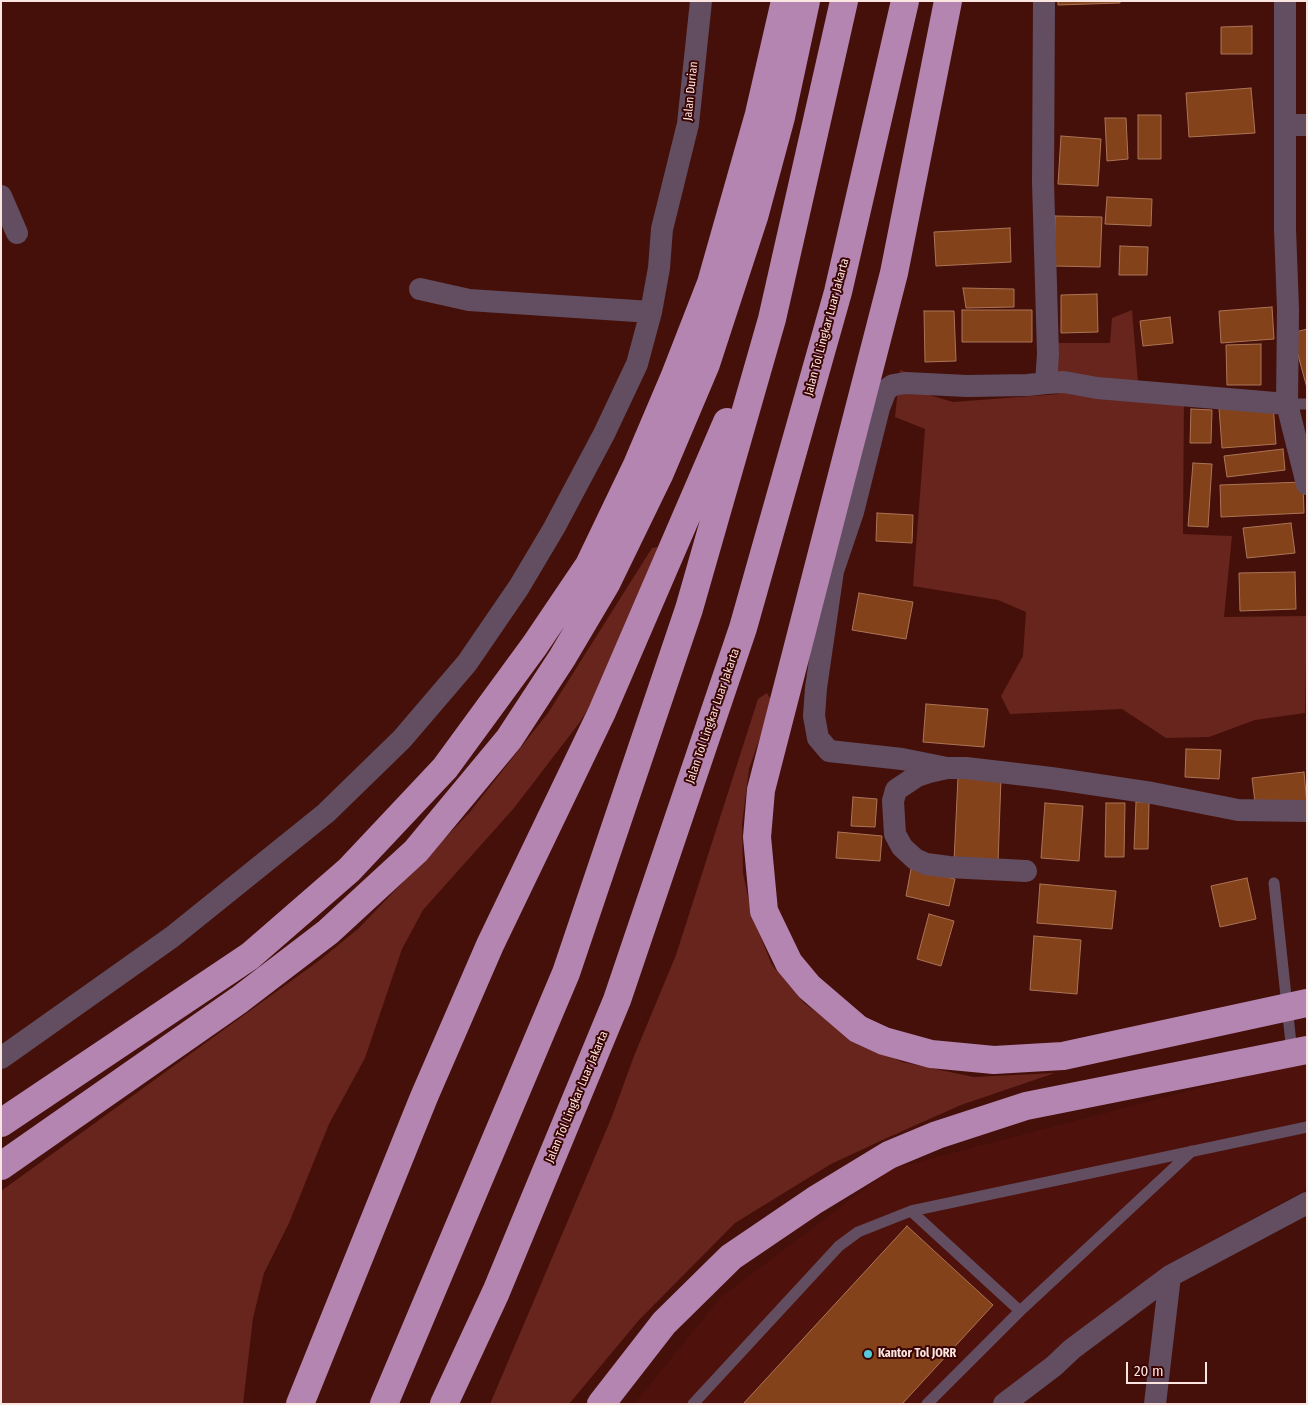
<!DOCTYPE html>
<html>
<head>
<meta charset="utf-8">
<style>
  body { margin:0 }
  #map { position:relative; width:1308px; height:1405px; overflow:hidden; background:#45100a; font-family:"Fira Sans Condensed",sans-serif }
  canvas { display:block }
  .frame { position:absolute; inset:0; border:2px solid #fbe5e1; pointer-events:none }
  .scale { position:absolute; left:1126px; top:1362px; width:81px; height:22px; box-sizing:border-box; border:2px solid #fbe5e1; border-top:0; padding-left:6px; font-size:15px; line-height:18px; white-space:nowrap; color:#fbe5e1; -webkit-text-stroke:4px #390402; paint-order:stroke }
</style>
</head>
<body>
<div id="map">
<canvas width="1308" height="1405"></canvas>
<div class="frame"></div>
<div class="scale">20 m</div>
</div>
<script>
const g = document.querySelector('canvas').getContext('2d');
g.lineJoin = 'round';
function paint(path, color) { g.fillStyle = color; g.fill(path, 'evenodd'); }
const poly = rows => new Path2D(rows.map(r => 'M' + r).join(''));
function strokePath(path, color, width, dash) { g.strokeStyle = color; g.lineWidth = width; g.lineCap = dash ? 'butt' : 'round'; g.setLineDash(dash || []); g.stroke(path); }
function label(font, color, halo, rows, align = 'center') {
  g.font = font + ' "Fira Sans Condensed",sans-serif'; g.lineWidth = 4; g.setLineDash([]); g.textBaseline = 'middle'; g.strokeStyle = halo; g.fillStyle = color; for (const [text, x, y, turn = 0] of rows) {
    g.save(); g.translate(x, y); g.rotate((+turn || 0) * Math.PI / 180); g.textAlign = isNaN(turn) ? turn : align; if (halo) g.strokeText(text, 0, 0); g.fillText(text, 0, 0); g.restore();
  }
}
const built = poly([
  [1307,1060,1307,1189,1169,1264,988,1404,634,1404,721,1297,891,1169]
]);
const green = poly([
  [1132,310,1139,394,1184,394,1183,534,1232,536,1224,617,1307,616,1305,713,1255,720,1209,737,1166,738,1122,709,1010,714,1001,696,1023,656,1026,612,998,600,913,586,925,429,895,417,900,370,928,379,929,395,953,402,1059,394,1054,343,1110,343,1112,318],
  [657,547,658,555,611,670,580,722,514,808,423,910,402,949,365,1058,329,1124,289,1223,264,1273,253,1318,243,1404,1,1404,1,1191,320,960,359,928,469,813,548,713,652,548],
  [767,693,772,702,749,769,742,824,743,873,752,916,772,965,804,1003,853,1039,902,1062,974,1077,1055,1073,961,1105,889,1137,831,1164,735,1223,639,1320,569,1404,490,1404,611,1119,634,1056,676,955,758,699]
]);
const building = poly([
  [1058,1,1120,1,1120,3,1058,5,1058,1],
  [1252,26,1252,54,1221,54,1221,27,1252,26],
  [1251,88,1255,133,1189,137,1186,93,1251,88],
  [1138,115,1161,115,1161,159,1138,159,1138,115],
  [1105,118,1126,118,1128,159,1107,161,1105,118],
  [1061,136,1101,139,1098,186,1058,184,1061,136],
  [1107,197,1152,199,1151,226,1105,224,1107,197],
  [1055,216,1102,217,1100,267,1054,266,1055,216],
  [1010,228,1011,262,936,266,934,232,1010,228],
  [1120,246,1148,247,1147,275,1119,275,1120,246],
  [963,288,1014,289,1014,307,966,308,963,288],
  [1097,294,1098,332,1061,333,1061,295,1097,294],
  [1272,307,1274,339,1221,343,1219,311,1272,307],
  [962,310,1032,310,1032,342,962,342,962,310],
  [924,311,954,311,956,361,925,362,924,311],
  [1170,317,1173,343,1143,346,1140,321,1170,317],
  [1307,329,1307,388,1292,333,1307,329],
  [1261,344,1261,385,1227,385,1226,345,1261,344],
  [1273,404,1276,444,1222,448,1219,408,1273,404],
  [1191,409,1212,410,1211,443,1190,443,1191,409],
  [1283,449,1285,470,1227,477,1224,456,1283,449],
  [1193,463,1212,464,1208,527,1188,526,1193,463],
  [1303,482,1304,513,1221,517,1220,485,1303,482],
  [877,513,913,515,912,543,876,541,877,513],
  [1291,523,1295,553,1247,558,1243,528,1291,523],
  [1295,572,1296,609,1240,611,1239,573,1295,572],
  [859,593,913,602,906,639,852,630,859,593],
  [926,704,988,709,984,747,923,742,926,704],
  [1186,749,1221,750,1219,779,1185,777,1186,749],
  [1304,772,1307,805,1256,810,1252,778,1304,772],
  [958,777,1001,778,998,863,954,861,958,777],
  [853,797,877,799,875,827,851,826,853,797],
  [1136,802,1149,802,1148,849,1134,849,1136,802],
  [1045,803,1083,806,1079,861,1041,858,1045,803],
  [1106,803,1125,803,1124,857,1105,857,1106,803],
  [838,832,882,836,880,861,836,858,838,832],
  [911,869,955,879,949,906,906,896,911,869],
  [1247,878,1256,919,1220,927,1211,886,1247,878],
  [1040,884,1116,891,1112,929,1037,923,1040,884],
  [929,914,954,921,941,966,917,959,929,914],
  [1034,936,1081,940,1077,994,1030,990,1034,936],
  [907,1226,993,1305,902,1404,743,1404,907,1226]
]);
const service = poly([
  [1287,404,1307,404],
  [1274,883,1292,1053],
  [911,1211,1020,1311],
  [693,1404,839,1246,858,1232,911,1211,1307,1127],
  [927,1404,1020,1311,1192,1151]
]);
const minor = poly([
  [1044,1,1043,182,1048,354,1046,383,1064,382,1097,388,1287,404],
  [1285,1,1285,229,1288,309,1287,404,1307,484],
  [1285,125,1307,125],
  [1,196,17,233],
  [420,289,469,300,651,312],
  [947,768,902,759,829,751,818,738,814,716,816,688,833,571,853,512,879,408,886,390,893,385,906,383,967,386,1028,385,1046,383],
  [1026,871,949,867,926,864,915,859,902,847,895,834,893,801,896,790,917,776,929,772,947,768,966,768,1051,778,1152,793,1238,810,1307,811],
  [1,1058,172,937,326,813,402,739,467,663,519,587,554,528,604,434,637,364,651,312,659,268,662,229,688,124,701,1],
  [1004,1404,1054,1366,1072,1349,1170,1276,1307,1203],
  [1155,1404,1170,1276]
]);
const motorway = poly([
  [948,1,894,273,761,790,757,837,764,911,789,963,809,987,858,1029,884,1041,931,1054,994,1060,1063,1056,1307,1003],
  [1,1123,250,956,349,870,445,768,535,645,589,565,637,465,674,378,711,283,759,114,785,1],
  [1,1166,239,1000,328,932,416,851,509,739,562,658,607,582,659,475,706,364,754,217,781,117,806,1],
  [300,1404,424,1097,490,945,602,712,727,422],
  [384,1404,566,973,689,609,772,319,844,1],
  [444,1404,496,1292,617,1000,743,628,838,292,905,1],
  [601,1404,664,1323,731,1257,815,1200,889,1155,937,1135,1026,1106,1307,1050]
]);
const markers = [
  [868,1354,5,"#54cadd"]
];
const streetNames = [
  ["Jalan Durian",691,91,-84],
  ["Jalan Tol Lingkar Luar Jakarta",827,327,-75],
  ["Jalan Tol Lingkar Luar Jakarta",713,716,-71],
  ["Jalan Tol Lingkar Luar Jakarta",577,1097,-67]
];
const poiNames = [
  ["Kantor Tol JORR",878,1354]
];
paint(built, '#4f110b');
paint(green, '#67251d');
paint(building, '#83421a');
strokePath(building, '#ac7456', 1);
strokePath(service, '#624e60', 11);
strokePath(minor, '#624e60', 22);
strokePath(motorway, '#b585b1', 28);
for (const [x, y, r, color] of markers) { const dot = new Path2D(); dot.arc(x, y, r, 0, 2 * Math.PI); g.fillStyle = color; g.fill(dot); strokePath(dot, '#390402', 2); }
label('12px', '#fbe5e1', '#390402', streetNames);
label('bold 12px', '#fbe5e1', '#390402', poiNames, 'left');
</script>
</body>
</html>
